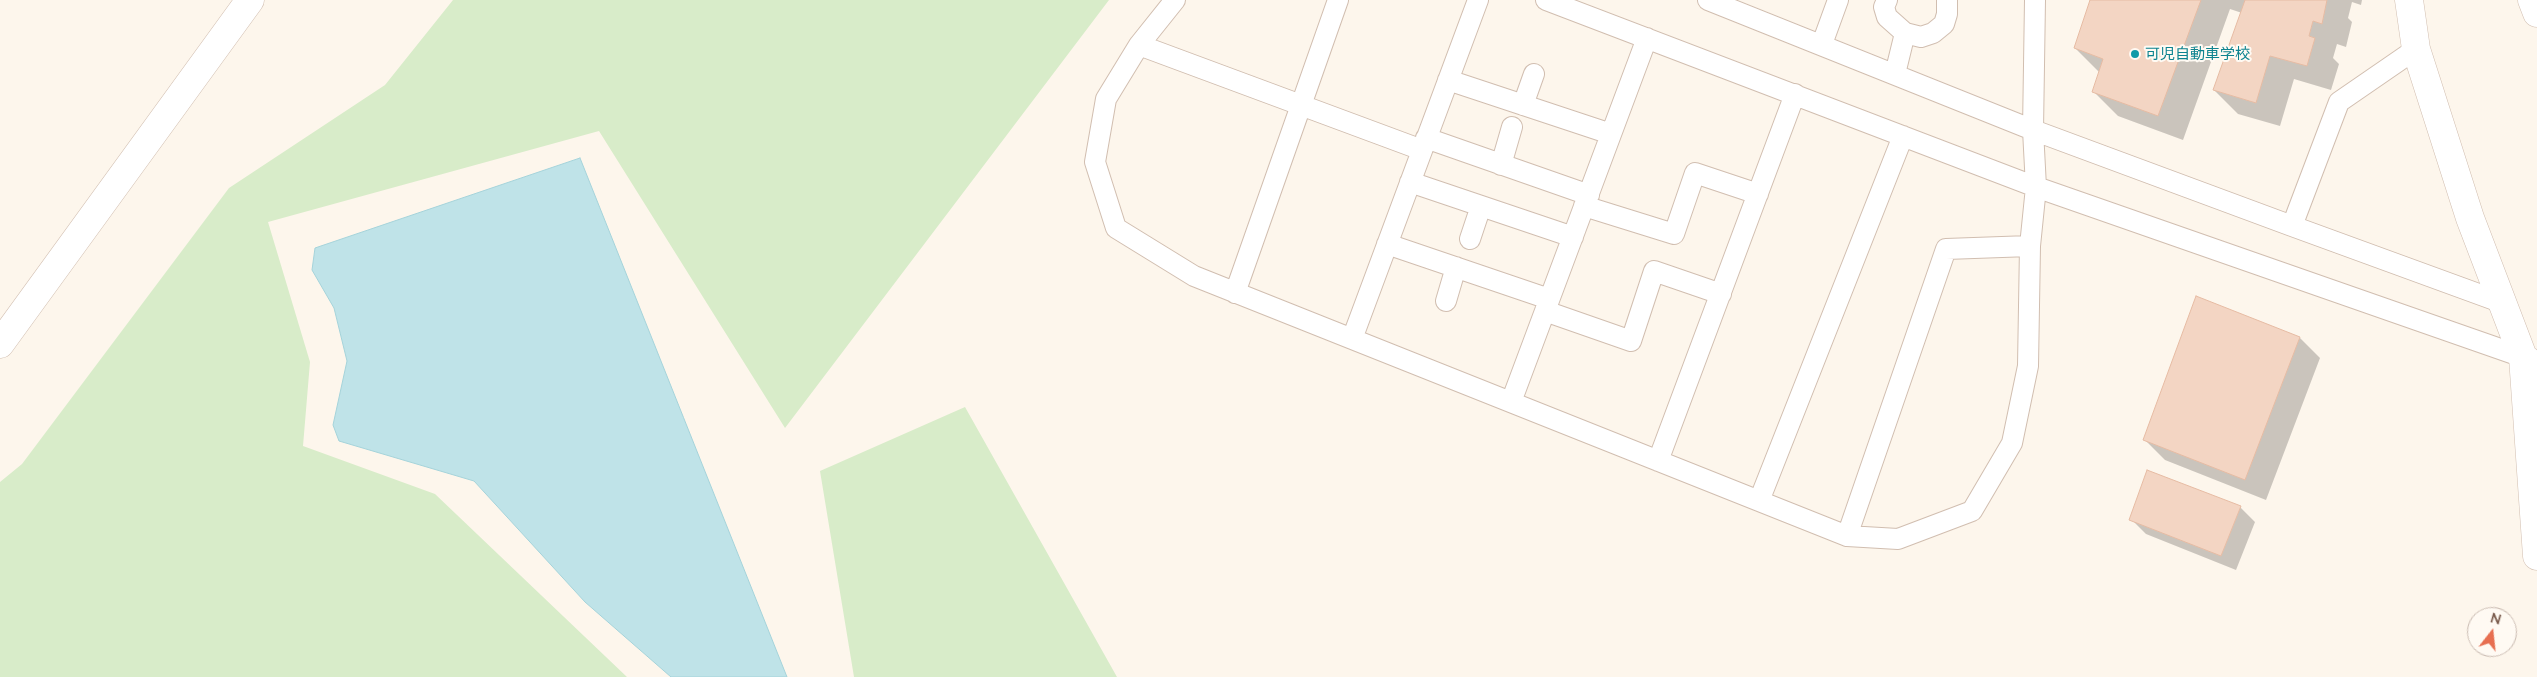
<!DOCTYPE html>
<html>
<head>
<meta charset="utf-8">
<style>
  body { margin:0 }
  #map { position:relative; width:2537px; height:677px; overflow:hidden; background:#fdf6ec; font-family:Mulish,sans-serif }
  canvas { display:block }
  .north { position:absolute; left:2467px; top:607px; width:50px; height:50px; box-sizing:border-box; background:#fffaf3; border:1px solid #cabbb1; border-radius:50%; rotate:16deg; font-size:14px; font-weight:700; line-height:20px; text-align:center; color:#7a5c4d }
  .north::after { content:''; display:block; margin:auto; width:18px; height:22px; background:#e76f51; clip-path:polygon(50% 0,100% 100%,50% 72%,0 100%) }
</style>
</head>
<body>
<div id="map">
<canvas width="2537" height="677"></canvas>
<div class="north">N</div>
</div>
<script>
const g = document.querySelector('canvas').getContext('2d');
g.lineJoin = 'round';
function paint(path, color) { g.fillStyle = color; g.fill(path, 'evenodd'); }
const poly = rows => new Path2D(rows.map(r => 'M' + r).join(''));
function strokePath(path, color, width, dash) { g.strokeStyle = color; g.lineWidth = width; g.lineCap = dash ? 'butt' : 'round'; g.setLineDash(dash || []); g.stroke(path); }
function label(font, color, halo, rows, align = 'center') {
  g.font = font + ' Mulish,"Noto Sans JP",sans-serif'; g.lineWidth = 4; g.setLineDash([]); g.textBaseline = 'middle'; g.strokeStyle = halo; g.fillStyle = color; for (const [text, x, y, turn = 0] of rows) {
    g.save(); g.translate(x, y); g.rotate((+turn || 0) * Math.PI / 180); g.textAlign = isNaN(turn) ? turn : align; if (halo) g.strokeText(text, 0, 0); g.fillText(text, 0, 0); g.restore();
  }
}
const green = poly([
  [453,0,1109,0,785,428,599,131,268,222,310,362,303,446,435,494,627,677,0,677,0,482,22,464,229,188,385,85],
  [965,407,1117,677,854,677,820,471]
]);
const water = poly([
  [580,158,787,677,671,677,585,602,474,481,339,441,333,425,347,361,334,308,312,270,315,248,580,158]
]);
const shadow = poly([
  [2092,0,2362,0,2361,5,2352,2,2348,18,2352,22,2346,47,2337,44,2333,58,2339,64,2331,90,2294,79,2280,126,2238,114,2214,90,2242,13,2230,9,2183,140,2118,116,2093,91,2100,73,2075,48],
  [2300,338,2320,358,2266,500,2165,460,2145,440],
  [2240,507,2255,522,2236,570,2146,534,2131,519]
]);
const building = poly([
  [2090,0,2201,0,2158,116,2092,92,2103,59,2074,48,2090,0],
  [2245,0,2327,0,2322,24,2313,21,2309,36,2315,38,2307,66,2270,56,2256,103,2213,90,2245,0],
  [2196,296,2300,337,2245,480,2143,440,2196,296],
  [2147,470,2241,506,2221,556,2129,520,2147,470]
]);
const service = poly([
  [1175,0,1139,45,1106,99,1095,162,1116,228,1194,276,1847,536,1898,539,1972,511,2012,443,2028,366,2030,246,2036,187,2033,130,2035,0],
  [1546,0,2036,187,2523,357],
  [1708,0,2033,130,2292,226,2339,102,2416,49],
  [1887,0,1884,7,1887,17,1905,33],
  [1822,44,1838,0],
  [1139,45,1422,150],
  [1895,74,1905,33,1921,37,1933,33,1944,24,1947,14,1947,0],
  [1448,80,1611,134],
  [1523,105,1534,74],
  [1426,138,1589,195],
  [1501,165,1512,127],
  [1410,182,1573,237],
  [1584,206,1674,234,1695,173,1758,194],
  [2292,226,2503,303],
  [1470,239,1481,206],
  [1387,244,1549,299],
  [1235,293,1338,0],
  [1446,301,1456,267],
  [1545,311,1631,341,1654,271,1721,294],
  [1352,339,1478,0],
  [1511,402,1647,38],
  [1658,461,1795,94],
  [1759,501,1903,136],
  [1847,536,1946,249,2030,246]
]);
const minor = poly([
  [2409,0,2416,49,2470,218,2523,357,2537,368],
  [2523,357,2537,556]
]);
const tertiary = poly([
  [2532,0,2537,13],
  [0,344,250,0]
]);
const markers = [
  [2135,54,5,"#0f9aa8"]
];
const cultureNames = [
  ["可児自動車学校",2145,54]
];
paint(green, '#d8ecc9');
paint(water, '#bfe3e8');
strokePath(water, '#a5d3da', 1);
paint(shadow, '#0003');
paint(building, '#f3d5c3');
strokePath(building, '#e6bba3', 1);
strokePath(service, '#d1beb0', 22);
strokePath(minor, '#d1beb0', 29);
strokePath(tertiary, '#d1beb0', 29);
strokePath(service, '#fff', 20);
strokePath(minor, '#fff', 28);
strokePath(tertiary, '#fff', 28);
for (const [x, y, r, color] of markers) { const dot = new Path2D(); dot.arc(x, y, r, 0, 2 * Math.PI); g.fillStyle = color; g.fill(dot); strokePath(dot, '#fffaf3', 2); }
label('15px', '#0d838f', '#fffaf3', cultureNames, 'left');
</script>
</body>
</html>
